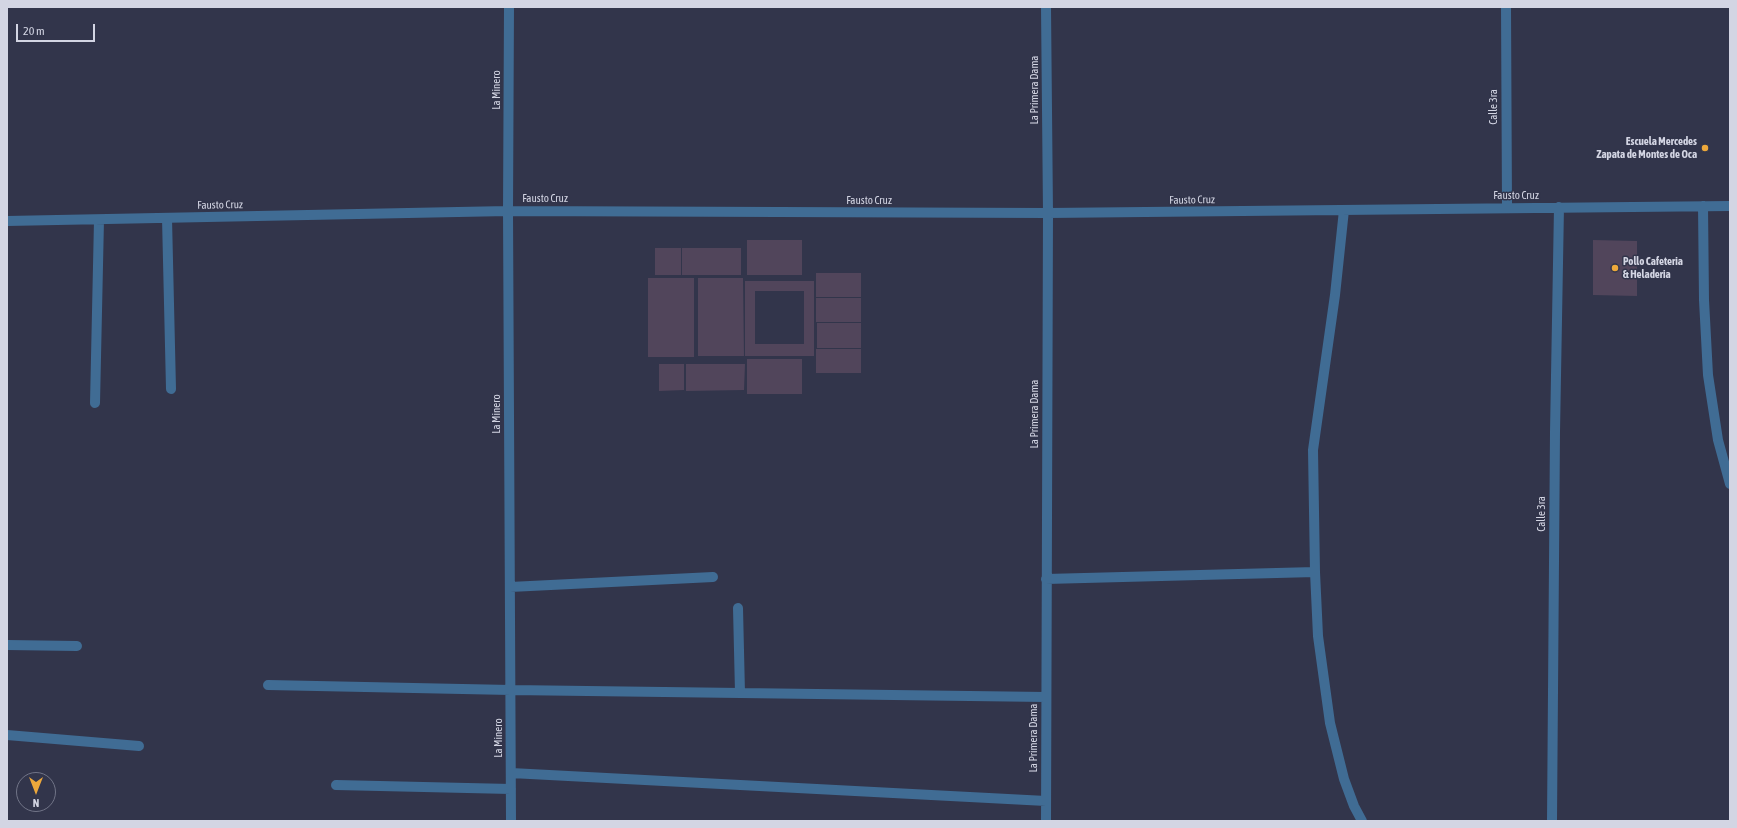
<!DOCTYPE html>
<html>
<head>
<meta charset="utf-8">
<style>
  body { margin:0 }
  #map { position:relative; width:1737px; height:828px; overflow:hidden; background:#32354b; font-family:"Asap Condensed",sans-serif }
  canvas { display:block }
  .frame { position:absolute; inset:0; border:8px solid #d3d5e3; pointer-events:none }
  .north { position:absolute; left:16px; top:772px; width:40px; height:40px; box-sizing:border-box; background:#32354b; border:1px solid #727588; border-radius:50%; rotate:180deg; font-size:11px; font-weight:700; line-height:16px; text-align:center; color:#d3d5e3 }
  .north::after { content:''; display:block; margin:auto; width:14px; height:18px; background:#eda83b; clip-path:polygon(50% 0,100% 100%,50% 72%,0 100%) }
  .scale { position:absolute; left:16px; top:24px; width:79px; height:18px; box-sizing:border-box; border:2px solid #d3d5e3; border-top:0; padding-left:5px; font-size:12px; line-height:14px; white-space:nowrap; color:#d3d5e3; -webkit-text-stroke:3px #32354b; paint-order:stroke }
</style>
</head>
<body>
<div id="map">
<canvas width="1737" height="828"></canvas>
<div class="frame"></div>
<div class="north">N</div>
<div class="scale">20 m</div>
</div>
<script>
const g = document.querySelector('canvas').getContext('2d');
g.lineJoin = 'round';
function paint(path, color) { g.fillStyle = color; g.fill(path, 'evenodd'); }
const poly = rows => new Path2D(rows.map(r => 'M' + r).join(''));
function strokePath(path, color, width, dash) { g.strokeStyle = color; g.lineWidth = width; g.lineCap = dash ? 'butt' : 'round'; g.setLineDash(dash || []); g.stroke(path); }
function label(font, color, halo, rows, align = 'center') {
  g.font = font + ' "Asap Condensed",sans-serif'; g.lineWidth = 3; g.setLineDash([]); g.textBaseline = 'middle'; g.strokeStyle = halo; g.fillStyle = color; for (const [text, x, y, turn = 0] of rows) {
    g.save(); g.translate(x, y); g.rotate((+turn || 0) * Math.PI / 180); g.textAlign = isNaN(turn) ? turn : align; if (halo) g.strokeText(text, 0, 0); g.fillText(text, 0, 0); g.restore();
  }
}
const building = poly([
  [747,240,802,240,802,275,747,275],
  [1593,240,1637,241,1637,296,1593,295],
  [655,248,681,248,681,275,655,275],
  [682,248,741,248,741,275,682,275],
  [816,273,861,273,861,297,816,297],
  [648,278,694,278,694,357,648,357],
  [698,278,743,278,744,356,698,356],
  [745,281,814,281,814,356,745,356],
  [755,291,804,291,804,344,755,344],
  [816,298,861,298,861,322,816,322],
  [817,323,861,323,861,348,817,348],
  [816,349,861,349,861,373,816,373],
  [747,359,802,359,802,394,747,394],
  [659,364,684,364,684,390,659,391],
  [686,364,745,364,744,390,686,391]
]);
const minor = poly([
  [509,7,508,211,511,821],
  [1506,7,1507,207],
  [1703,206,1704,300,1708,375,1718,440,1730,484],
  [1344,210,1335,295,1313,450,1315,572,1318,636,1330,723,1344,779,1354,806,1362,821],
  [167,218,171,389],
  [7,221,508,211,1048,213,1730,206],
  [95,403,99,220],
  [1046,579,1315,572],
  [510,587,713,577],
  [738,608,740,693],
  [7,645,77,646],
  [268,685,511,690,1046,697],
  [7,735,139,746],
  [511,773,1046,801],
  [336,785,511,789],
  [1046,821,1048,213,1046,7],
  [1552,821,1555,432,1559,207]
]);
const markers = [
  [1705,148,4,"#eda83b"],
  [1615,268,4,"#eda83b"]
];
const streetNames = [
  ["La Minero",497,90,-90],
  ["La Primera Dama",1035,90,-90],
  ["Calle 3ra",1494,107,-90],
  ["Fausto Cruz",1516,196],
  ["Fausto Cruz",545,199],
  ["Fausto Cruz",1192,200,-1],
  ["Fausto Cruz",869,201],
  ["Fausto Cruz",220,205,-1],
  ["La Minero",497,414,-90],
  ["La Primera Dama",1035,414,-90],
  ["Calle 3ra",1542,514,-90],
  ["La Minero",499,738,-90],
  ["La Primera Dama",1034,738,-90]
];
const poiNames = [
  ["Escuela Mercedes",1697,142],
  ["Zapata de Montes de Oca",1697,155],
  ["Pollo Cafeteria",1623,262,"left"],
  ["& Heladeria",1623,275,"left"]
];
paint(building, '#51455b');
strokePath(minor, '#406c94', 10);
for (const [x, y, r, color] of markers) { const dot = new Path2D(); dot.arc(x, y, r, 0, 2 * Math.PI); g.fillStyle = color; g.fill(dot); strokePath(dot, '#32354b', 1.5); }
label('11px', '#d3d5e3', '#32354b', streetNames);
label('bold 11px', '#d3d5e3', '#32354b', poiNames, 'right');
</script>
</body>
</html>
